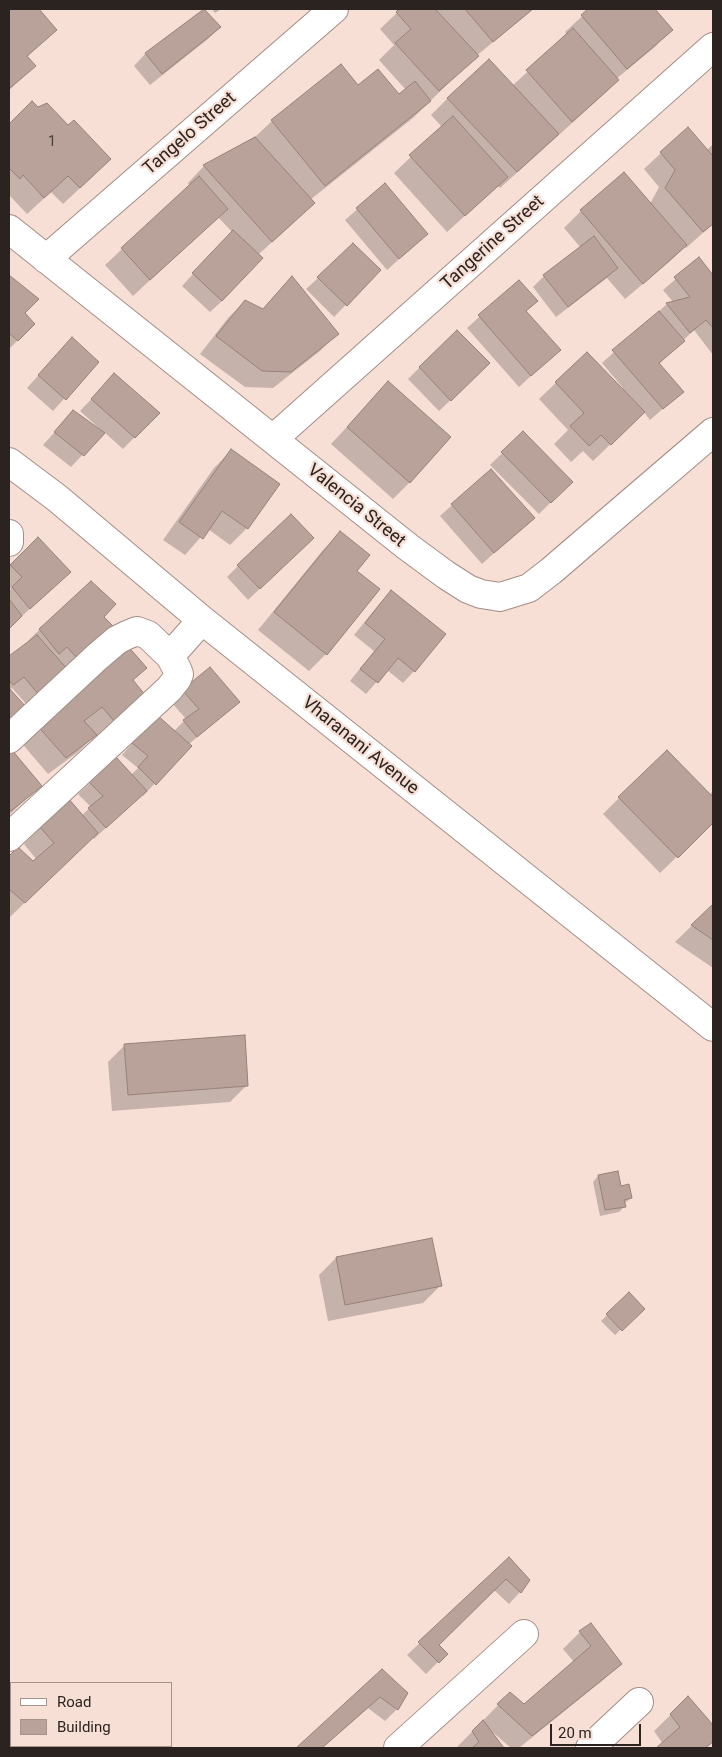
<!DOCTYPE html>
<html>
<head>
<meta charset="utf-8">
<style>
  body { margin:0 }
  #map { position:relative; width:722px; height:1757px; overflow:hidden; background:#f7dfd6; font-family:Roboto,sans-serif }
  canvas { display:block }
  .frame { position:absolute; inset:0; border:10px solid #2b231f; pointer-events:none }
  .legend { position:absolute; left:10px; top:1682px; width:162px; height:65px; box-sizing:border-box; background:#f7dfd6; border:1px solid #a5948d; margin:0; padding:6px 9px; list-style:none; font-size:15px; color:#2b231f }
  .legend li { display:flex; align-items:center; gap:10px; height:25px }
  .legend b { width:25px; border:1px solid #a5948d }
  .scale { position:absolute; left:550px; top:1724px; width:91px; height:22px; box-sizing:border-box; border:2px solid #2b231f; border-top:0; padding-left:6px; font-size:15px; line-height:18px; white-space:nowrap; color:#2b231f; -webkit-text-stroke:4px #f7dfd6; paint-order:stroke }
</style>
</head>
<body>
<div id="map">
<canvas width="722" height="1757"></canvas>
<div class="frame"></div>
<ul class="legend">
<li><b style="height:6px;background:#fff"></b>Road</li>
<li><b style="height:14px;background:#b8a299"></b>Building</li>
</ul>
<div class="scale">20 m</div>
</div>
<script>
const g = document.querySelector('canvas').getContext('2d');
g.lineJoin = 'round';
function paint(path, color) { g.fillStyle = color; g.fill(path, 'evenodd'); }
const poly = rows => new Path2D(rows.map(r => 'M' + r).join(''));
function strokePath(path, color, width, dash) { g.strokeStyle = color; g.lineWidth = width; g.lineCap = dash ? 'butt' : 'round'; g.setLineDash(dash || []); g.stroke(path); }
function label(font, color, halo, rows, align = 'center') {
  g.font = font + ' Roboto,sans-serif'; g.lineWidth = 4.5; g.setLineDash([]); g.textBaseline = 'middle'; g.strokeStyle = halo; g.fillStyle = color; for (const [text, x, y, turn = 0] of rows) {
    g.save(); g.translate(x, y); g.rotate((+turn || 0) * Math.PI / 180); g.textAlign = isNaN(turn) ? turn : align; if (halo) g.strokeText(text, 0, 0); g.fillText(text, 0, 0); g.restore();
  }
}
const shadow = poly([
  [9,9,38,9,56,30,27,57,34,66,9,90],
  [212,9,221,9,215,13],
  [401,9,533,9,475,57,413,118,310,200,296,220,258,255,222,301,210,312,182,286,232,232,218,217,133,296,105,265,190,186,188,183,204,166,255,137,272,121,358,87,398,96,406,90,379,60,394,45,380,29],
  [590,9,653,9,671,30,655,47,616,79,618,80,601,97,500,188,498,186,447,232,394,173,442,127,431,115,448,98,512,86,568,35,565,32],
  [204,11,220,27,208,39,150,85,134,66,145,54],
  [32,103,93,176,63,204,51,192,27,214,9,195,9,126],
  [713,144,713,224,686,248,685,247,669,262,625,299,607,278,556,317,533,287,544,276,581,248,564,228,581,211,624,174,650,204,659,187,644,169,661,153,707,150],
  [385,185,427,234,387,270,345,220],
  [699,259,713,277,713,355,694,330,659,364,682,392,650,420,644,412,593,461,583,451,571,462,554,444,568,430,539,399,587,353,622,390,623,388,602,363,667,304,673,302,663,290],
  [380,270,334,317,306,289,318,278],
  [9,277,37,299,23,313,34,324,9,349],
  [291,277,337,334,320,351,273,388,245,387,200,354,228,318,245,301,262,310],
  [519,281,536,301,525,312,559,350,519,387,467,328],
  [60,351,97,362,53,411,27,388],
  [420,367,477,375,439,411,408,379],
  [388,383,410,482,393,499,331,444],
  [103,387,158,413,123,449,104,432,71,467,43,445,62,424,100,431,101,430,80,411],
  [523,433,571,482,539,514,490,465],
  [231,451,278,485,247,528,230,545,208,529,185,555,163,540,214,468],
  [491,470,533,518,482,564,440,516],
  [340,533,356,571,326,654,309,671,258,630,323,550],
  [38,539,57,584,9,628,9,592,11,589,9,587,9,567],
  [301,549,248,600,227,577,238,566],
  [392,592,414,671,403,683,387,670,366,694,350,681,374,651,354,635,380,603],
  [103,617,112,627,27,705,12,688,9,690,24,707,9,721,9,658,29,642,28,641,40,629],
  [145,668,132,681,128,713,97,737,95,735,78,752,48,774,19,740],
  [183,691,238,702,188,745,190,746,143,796,142,794,94,839,92,837,9,918,9,858,18,849,33,863,37,860,24,844,68,800,82,815,91,807,78,794,90,783,131,775,138,768,122,755,146,728,174,731,186,719,172,703],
  [12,752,40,786,9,815,9,755],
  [713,791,713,822,660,873,603,814,619,798,709,795],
  [713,905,713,968,675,942],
  [125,1045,247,1085,230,1102,112,1111,108,1062],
  [598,1176,620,1188,631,1198,624,1204,625,1206,619,1212,600,1216,593,1182],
  [336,1258,440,1286,423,1303,328,1321,319,1275],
  [629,1294,643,1308,615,1335,601,1321],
  [509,1559,520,1592,509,1604,494,1590,437,1645,446,1654,426,1674,407,1655],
  [580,1632,620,1663,603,1680,519,1748,511,1748,489,1729,488,1730,503,1748,456,1748,510,1693,524,1705,574,1662,563,1649],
  [382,1671,397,1709,385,1721,368,1708,322,1748,298,1748],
  [688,1698,713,1727,713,1741,706,1748,658,1748,663,1744,654,1731]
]);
const building = poly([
  [9,9,39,9,57,30,27,56,36,66,9,89,9,9],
  [204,9,221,27,162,74,145,53,204,9],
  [399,9,435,9,479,56,439,91,395,43,411,29,396,12,399,9],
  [465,9,533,9,493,42,465,9],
  [588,9,655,9,673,30,627,69,581,15,588,9],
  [573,28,619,80,572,122,526,70,573,28],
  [489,59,559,134,517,172,447,98,489,59],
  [341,64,358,85,378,69,399,94,415,81,431,101,325,186,271,120,341,64],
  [32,101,38,107,47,103,68,125,74,120,111,159,80,188,68,176,44,198,23,175,20,179,9,168,9,124,32,101],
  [453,116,508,177,465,216,409,155,453,116],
  [688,127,713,156,713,224,703,232,665,188,675,170,660,152,688,127],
  [255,137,315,203,272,242,203,165,255,137],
  [624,172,687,245,643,284,580,210,624,172],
  [199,176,228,209,150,280,121,248,199,176],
  [385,183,428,234,399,259,356,208,385,183],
  [233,230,263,258,222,301,192,273,233,230],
  [594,236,618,268,568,307,543,275,594,236],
  [353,243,381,270,347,306,317,277,353,243],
  [699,257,713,275,713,328,706,320,690,333,666,303,690,297,674,277,699,257],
  [9,275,39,299,25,313,35,324,18,341,10,334,9,336,9,275],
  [292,276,339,334,291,372,262,371,216,336,245,300,263,309,292,276],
  [519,280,538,301,526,311,561,350,531,376,478,315,519,280],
  [659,311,685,341,659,363,684,392,663,409,612,350,659,311],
  [457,330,490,363,451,401,419,367,457,330],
  [72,337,99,362,66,400,38,375,72,337],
  [587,352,645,412,611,445,601,435,589,446,570,426,584,413,555,382,587,352],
  [114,373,160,413,135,438,91,399,114,373],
  [388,381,451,437,410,483,347,427,388,381],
  [73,410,105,433,84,456,54,432,73,410],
  [523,431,573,482,551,503,501,452,523,431],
  [231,449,280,484,248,529,222,511,203,539,179,522,231,449],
  [491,469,535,518,494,553,451,504,491,469],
  [291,514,314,538,260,589,237,565,291,514],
  [340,531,370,555,357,571,380,589,327,655,274,612,340,531],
  [38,537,71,572,30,609,12,587,22,577,10,565,38,537],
  [91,581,116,604,104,617,114,627,78,659,67,647,59,654,39,629,91,581],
  [391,590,446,634,415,672,398,658,378,683,360,669,385,639,365,623,391,590],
  [9,599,22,616,9,629,9,599],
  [37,635,69,671,39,695,24,677,13,685,9,680,9,656,37,635],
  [126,644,147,668,133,680,146,696,114,721,102,707,84,721,97,735,66,758,35,723,126,644],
  [210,667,240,702,197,737,183,720,199,709,182,690,210,667],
  [9,688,26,707,9,721,9,688],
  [157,715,192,746,156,785,138,767,148,756,132,743,157,715],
  [12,750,42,786,11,811,9,808,9,753,12,750],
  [667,750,713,797,713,823,678,858,618,797,667,750],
  [116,757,147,791,106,828,88,808,103,796,89,782,116,757],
  [68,798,98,833,25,903,9,889,9,856,18,847,33,861,54,843,39,826,68,798],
  [713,904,713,940,691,925,713,904],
  [245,1035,248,1086,128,1095,124,1044,245,1035],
  [618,1171,621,1186,629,1184,632,1198,624,1200,626,1207,605,1210,598,1175,618,1171],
  [432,1238,442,1286,345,1305,336,1257,432,1238],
  [629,1292,645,1309,622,1331,606,1314,629,1292],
  [509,1557,530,1580,521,1593,506,1579,439,1645,448,1654,439,1663,418,1642,509,1557],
  [591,1623,622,1664,532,1736,497,1704,510,1692,524,1704,591,1646,579,1631,591,1623],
  [382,1669,408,1693,398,1710,380,1697,322,1748,296,1748,382,1669],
  [688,1696,713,1725,713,1742,705,1748,656,1748,680,1727,670,1714,688,1696],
  [483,1720,504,1748,472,1748,479,1742,472,1731,483,1720]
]);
const street = poly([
  [9,229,408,547,446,575,468,589,481,594,500,597,529,588,551,571,713,432],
  [46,259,334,9],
  [273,439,713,47],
  [9,462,57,498,202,620,713,1027],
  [9,534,9,542],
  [170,656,202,620],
  [9,739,97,657,117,640,127,635,137,631,148,635,170,656,177,669,179,674,177,679,169,689,9,837],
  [398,1748,524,1634],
  [590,1748,639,1702]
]);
const numberNames = [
  ["1",52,142]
];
const streetNames = [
  ["Tangelo Street",190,134,-41],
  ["Tangerine Street",493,243,-42],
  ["Valencia Street",356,506,39],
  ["Vharanani Avenue",360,746,39]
];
paint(shadow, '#0003');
paint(building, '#b8a299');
strokePath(building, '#968179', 1);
strokePath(street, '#a28d84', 30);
strokePath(street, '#fff', 28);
label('15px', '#4e433e', null, numberNames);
label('18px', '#2b231f', '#f7dfd6', streetNames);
</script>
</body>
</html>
